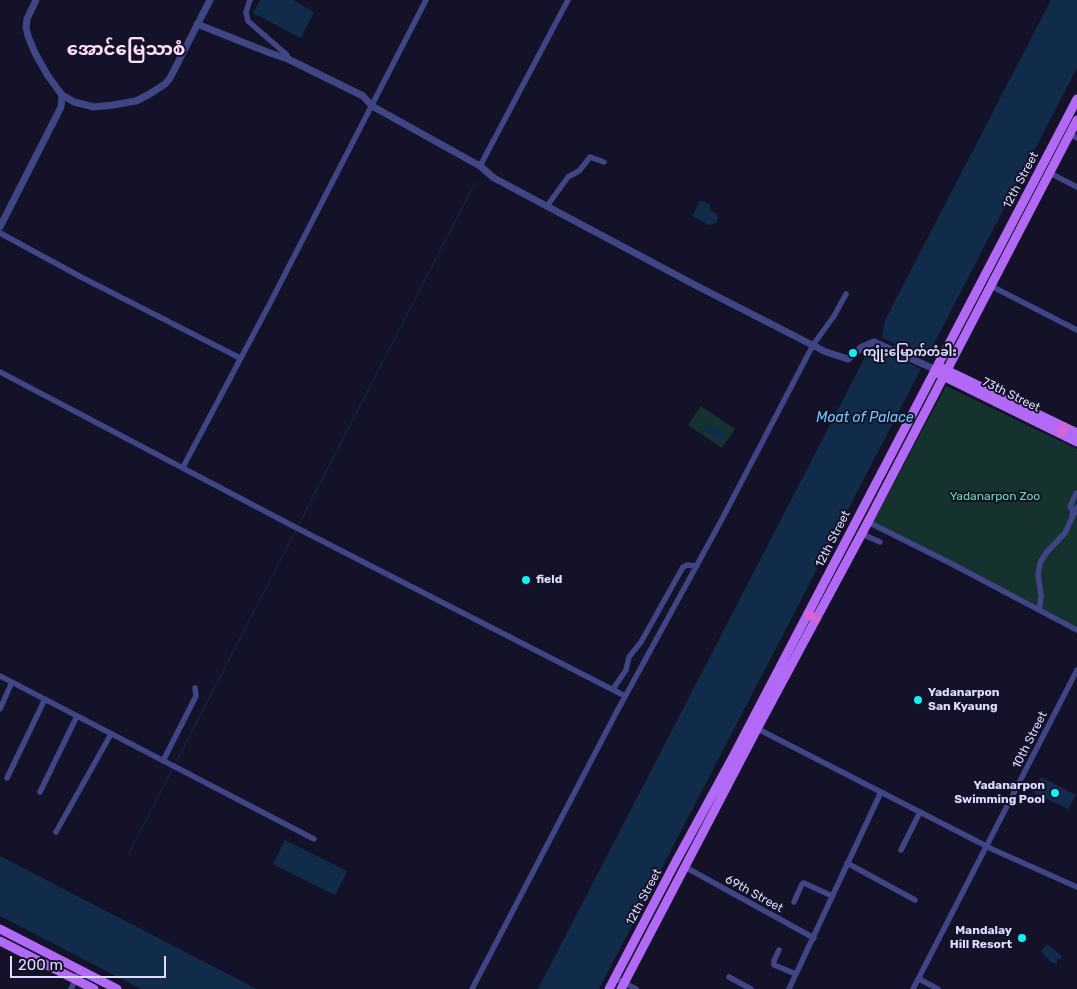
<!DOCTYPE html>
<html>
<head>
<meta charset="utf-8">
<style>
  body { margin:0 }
  #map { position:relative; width:1077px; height:989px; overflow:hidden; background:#131229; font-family:Rubik,sans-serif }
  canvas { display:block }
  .scale { position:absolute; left:10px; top:956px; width:156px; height:22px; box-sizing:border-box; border:2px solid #dcdcfd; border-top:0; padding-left:6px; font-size:15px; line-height:18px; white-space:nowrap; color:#dcdcfd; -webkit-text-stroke:4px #131229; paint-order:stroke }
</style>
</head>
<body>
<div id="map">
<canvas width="1077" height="989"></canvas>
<div class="scale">200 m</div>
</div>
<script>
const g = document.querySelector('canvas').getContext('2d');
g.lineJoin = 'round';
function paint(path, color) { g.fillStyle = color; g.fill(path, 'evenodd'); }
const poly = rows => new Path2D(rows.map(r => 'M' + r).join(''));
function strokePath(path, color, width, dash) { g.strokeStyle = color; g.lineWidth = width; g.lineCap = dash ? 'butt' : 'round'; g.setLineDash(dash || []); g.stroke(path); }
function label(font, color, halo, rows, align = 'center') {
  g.font = font + ' Rubik,"Noto Sans Myanmar",sans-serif'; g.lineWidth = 4; g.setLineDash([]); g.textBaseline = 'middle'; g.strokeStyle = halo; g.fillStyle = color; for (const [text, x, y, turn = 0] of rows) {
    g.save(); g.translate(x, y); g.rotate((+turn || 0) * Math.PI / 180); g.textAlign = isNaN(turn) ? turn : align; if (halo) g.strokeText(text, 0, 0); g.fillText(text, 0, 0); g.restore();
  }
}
const green = poly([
  [946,386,1077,449,1077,628,873,522],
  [701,406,735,429,722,448,688,425]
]);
const water = poly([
  [260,0,293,0,314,12,301,38,253,13],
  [1051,0,1077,0,1077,68,926,359,909,352,905,361,921,369,599,989,538,989,864,359,875,347,891,353,895,344,882,337,885,320],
  [700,201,705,202,710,205,710,210,716,213,718,218,716,223,709,225,692,216],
  [709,422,726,434,721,441,704,429],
  [1041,777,1076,795,1068,809,1033,792],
  [285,840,347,871,335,895,273,864],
  [0,856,77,896,257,989,141,989,0,916],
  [1047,944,1062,956,1061,959,1057,959,1057,964,1056,964,1051,962,1041,951]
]);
const stream = poly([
  [298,526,475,183],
  [175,764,296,530],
  [128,855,173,768]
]);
const minor = poly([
  [250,0,246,12,248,21,287,55,288,59],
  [1070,134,1077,138],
  [480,166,568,0],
  [1048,172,1077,187],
  [547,206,568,177,579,171,590,157,604,162],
  [0,233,81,277,240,358],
  [991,286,1077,330],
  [0,372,293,526,625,696],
  [183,467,268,307,426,0],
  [1072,516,1073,510,1070,507,1076,493],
  [868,522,952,564,1077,630],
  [862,534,880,542],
  [1038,609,1040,605,1041,596,1038,575,1040,563,1046,553,1065,533,1077,507],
  [0,676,314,839],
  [613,689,626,670,629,657,641,642,683,567,687,565,697,566],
  [0,709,12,682],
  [756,728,994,850,1077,887],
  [163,761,196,696,195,688],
  [7,778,45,699],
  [40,792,77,716],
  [56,832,111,734],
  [901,850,920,812],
  [847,863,915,900],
  [685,867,814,938],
  [794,902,802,884,804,883,832,896],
  [779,950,774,961,774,965,796,974],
  [729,977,751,989],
  [615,978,636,989],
  [919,979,938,989],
  [71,989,80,970],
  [472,989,615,715,721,521,813,345,834,316,846,294],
  [789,989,881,792],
  [913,989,1077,670]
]);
const tertiary = poly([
  [36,0,27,19,26,27,28,36,35,53,48,76,62,95,74,102,94,107,113,105,136,101,148,95,165,84,170,78,210,0],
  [197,24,270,53,288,59,363,96,372,106,480,166,494,178,695,285,826,352,848,359,862,347,874,342,932,368,935,372],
  [0,227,61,107,62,95]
]);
const primary = poly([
  [942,368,1077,433],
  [939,374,1077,442],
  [0,929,117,989],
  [0,941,94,989],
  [609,989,674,865,734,755,1077,99],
  [621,989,757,729,868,522,1077,120]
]);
const trunk = poly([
  [1061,433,1064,427],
  [808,614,816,619]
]);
const markers = [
  [853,353,5,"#13f2ee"],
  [526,580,5,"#13f2ee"],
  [918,700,5,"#13f2ee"],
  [1055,793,5,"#13f2ee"],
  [1022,938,5,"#13f2ee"]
];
const streetNames = [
  ["12th Street",1021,180,-62],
  ["73th Street",1011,395,26],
  ["12th Street",833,539,-63],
  ["10th Street",1030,740,-63],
  ["69th Street",754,894,29],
  ["12th Street",644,897,-62]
];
const poiNames = [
  ["ကျုံးမြောက်တံခါး",863,353],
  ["field",536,580],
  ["Yadanarpon",928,693],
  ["San Kyaung",928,707],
  ["Yadanarpon",1045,786,"right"],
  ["Swimming Pool",1045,800,"right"],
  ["Mandalay",1012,931,"right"],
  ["Hill Resort",1012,945,"right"]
];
const parkNames = [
  ["Yadanarpon Zoo",995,497]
];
const waterNames = [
  ["Moat of Palace",865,418]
];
const districtNames = [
  ["အောင်မြေသာစံ",126,50]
];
paint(green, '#15322e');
paint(water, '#102c4a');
strokePath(stream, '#102c4a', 1);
strokePath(minor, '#404585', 5.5);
strokePath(tertiary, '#404585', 7);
strokePath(primary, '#b269f6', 9);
strokePath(trunk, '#d464d7', 9);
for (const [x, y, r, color] of markers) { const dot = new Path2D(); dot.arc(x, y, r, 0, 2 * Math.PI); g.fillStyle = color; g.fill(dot); strokePath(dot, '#131229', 2); }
label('12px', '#dcdcfd', '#131229', streetNames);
label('bold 12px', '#dcdcfd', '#131229', poiNames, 'left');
label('12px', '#6adab2', '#131229', parkNames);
label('italic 14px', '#70c8f7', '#131229', waterNames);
label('bold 18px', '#fddef5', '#131229', districtNames);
</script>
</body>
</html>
